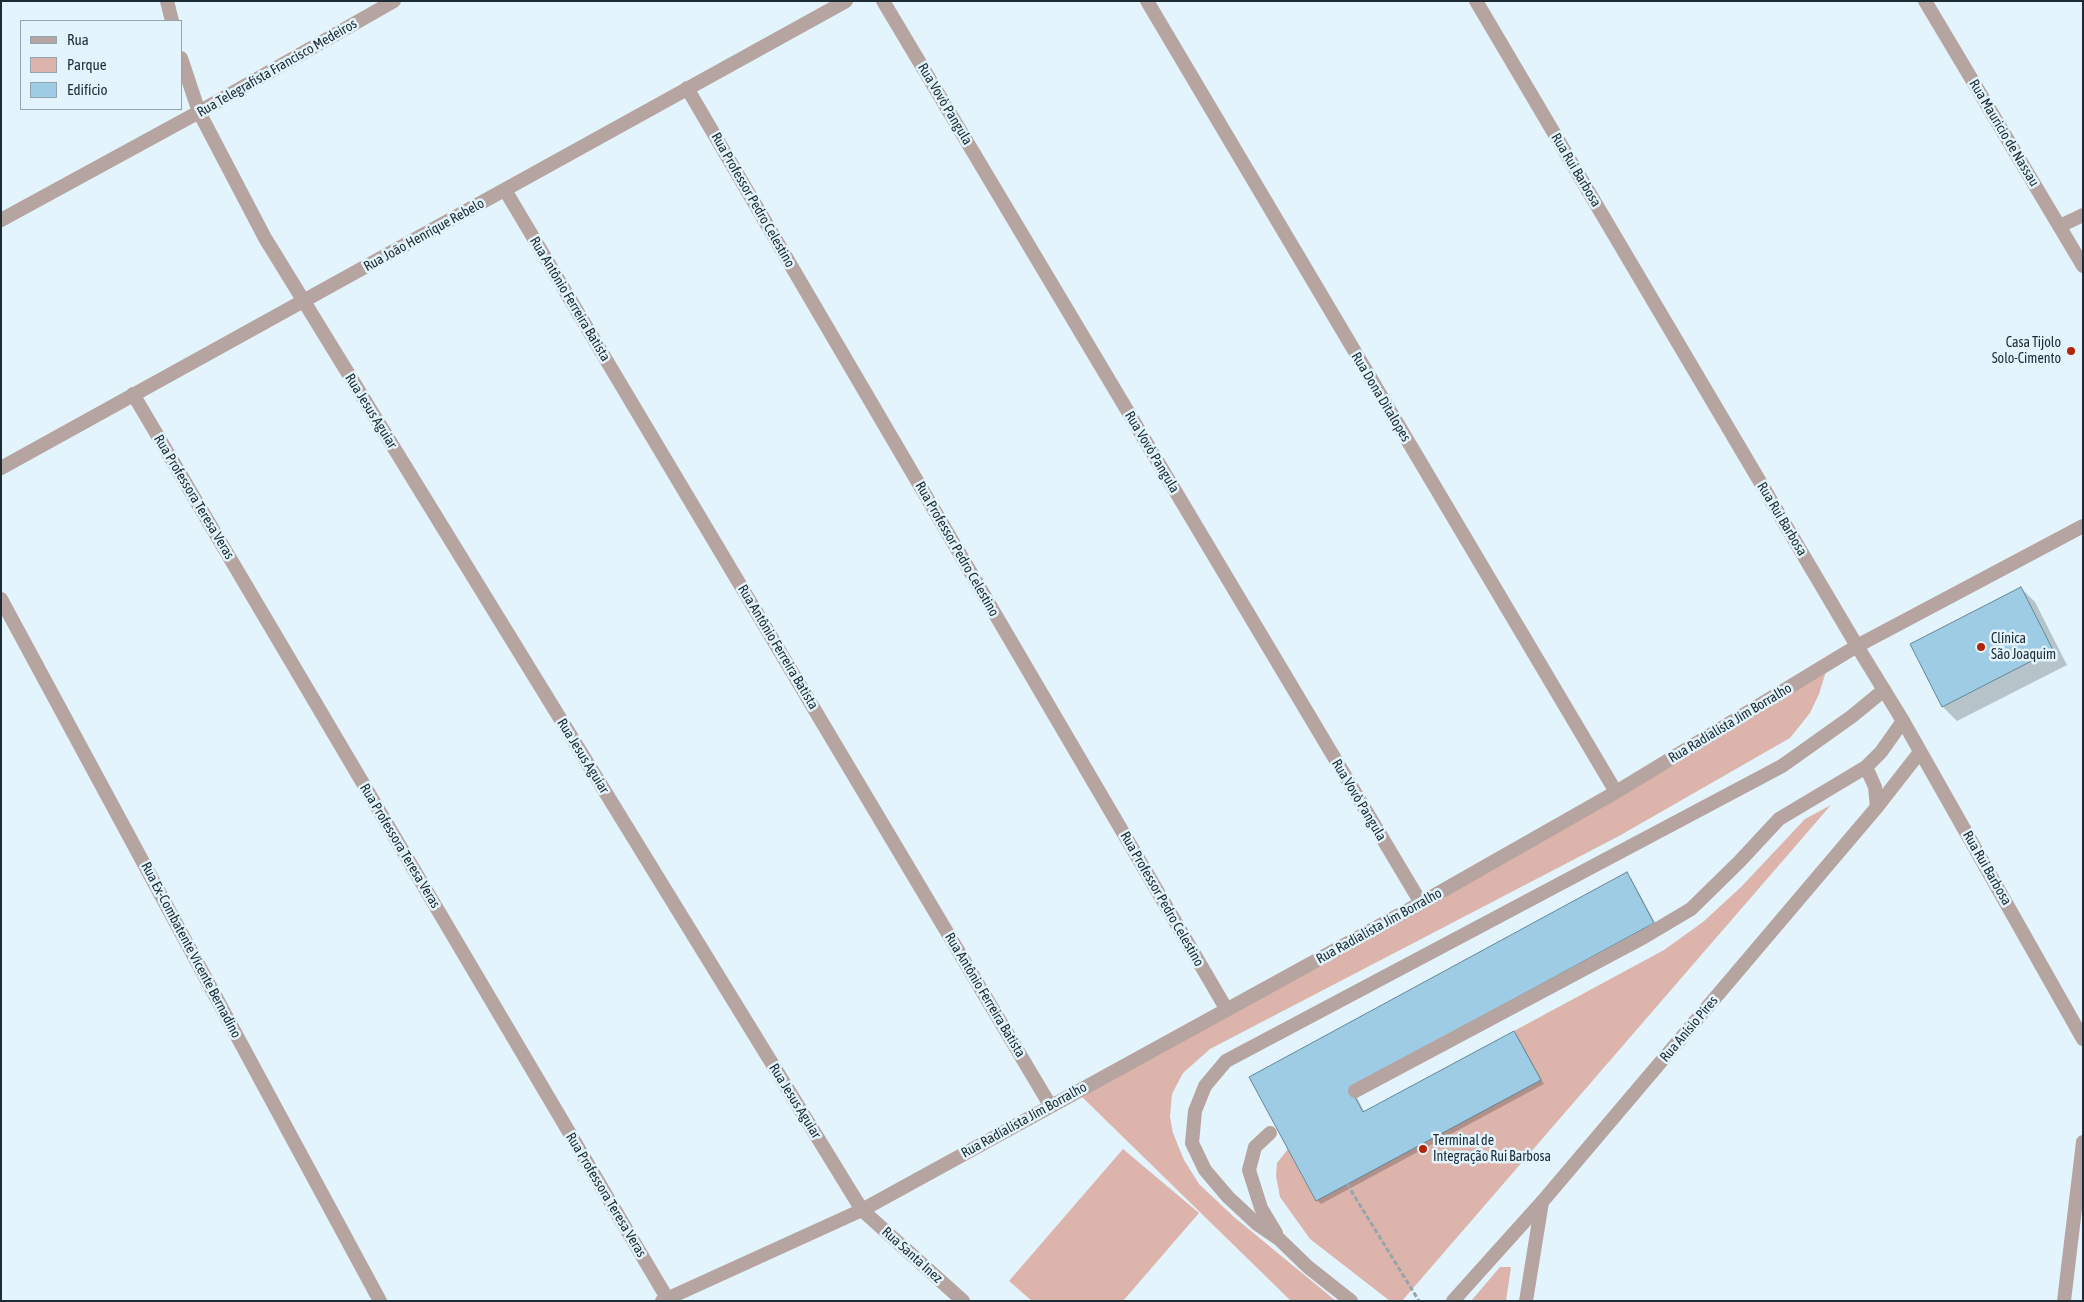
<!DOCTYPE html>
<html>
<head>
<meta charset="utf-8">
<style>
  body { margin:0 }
  #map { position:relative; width:2084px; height:1302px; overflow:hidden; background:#e4f4fc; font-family:"Asap Condensed",sans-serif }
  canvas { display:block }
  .frame { position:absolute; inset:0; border:2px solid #1d2c34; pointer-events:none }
  .legend { position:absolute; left:20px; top:20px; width:162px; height:90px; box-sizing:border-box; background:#e4f4fc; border:1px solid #94a4ac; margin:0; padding:6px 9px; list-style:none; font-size:15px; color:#1d2c34 }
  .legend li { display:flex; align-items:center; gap:10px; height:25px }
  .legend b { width:25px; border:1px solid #94a4ac }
</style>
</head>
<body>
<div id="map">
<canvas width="2084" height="1302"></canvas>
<div class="frame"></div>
<ul class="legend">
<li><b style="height:6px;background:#b6a4a0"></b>Rua</li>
<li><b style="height:14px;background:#dcb4ab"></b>Parque</li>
<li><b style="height:14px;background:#9ecce4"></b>Edifício</li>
</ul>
</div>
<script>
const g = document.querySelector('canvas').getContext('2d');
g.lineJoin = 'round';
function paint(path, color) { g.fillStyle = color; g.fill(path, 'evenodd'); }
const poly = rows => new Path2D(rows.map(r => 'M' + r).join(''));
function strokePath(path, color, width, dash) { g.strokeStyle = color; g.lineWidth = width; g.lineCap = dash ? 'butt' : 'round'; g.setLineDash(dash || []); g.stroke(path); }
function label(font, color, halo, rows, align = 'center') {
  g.font = font + ' "Asap Condensed",sans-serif'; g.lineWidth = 5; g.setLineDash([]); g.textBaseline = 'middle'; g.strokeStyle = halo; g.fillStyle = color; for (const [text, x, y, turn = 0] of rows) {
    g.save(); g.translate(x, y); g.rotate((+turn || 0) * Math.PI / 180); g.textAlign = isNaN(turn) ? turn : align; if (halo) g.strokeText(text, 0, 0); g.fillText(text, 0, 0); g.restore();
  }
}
const green = poly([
  [1827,668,1819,694,1810,713,1790,738,1619,836,1210,1049,1183,1073,1172,1094,1170,1117,1173,1133,1184,1160,1199,1184,1234,1217,1336,1301,1291,1301,1079,1094],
  [1831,805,1402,1301,1390,1301,1310,1239,1280,1197,1276,1176,1277,1163,1288,1149,1316,1201,1540,1079,1514,1031,1664,950,1703,922,1741,887,1805,819],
  [1123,1149,1199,1213,1123,1301,1032,1301,1009,1281],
  [1500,1267,1511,1267,1506,1301,1471,1301]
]);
const shadow = poly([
  [2021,588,2035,602,2067,665,1957,721,1943,707,1911,644],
  [1626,874,1631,878,1658,928,1354,1092,1365,1113,1514,1033,1518,1037,1544,1084,1321,1204,1317,1200,1250,1077]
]);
const building = poly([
  [2021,587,2053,650,1942,707,1910,644,2021,587],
  [1627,872,1654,923,1350,1088,1363,1112,1514,1031,1541,1080,1316,1201,1249,1077,1627,872]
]);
const path = poly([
  [1347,1184,1419,1301]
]);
const service = poly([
  [1866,767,1875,787,1877,807],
  [1355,1091,1644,937,1691,909,1739,862,1779,819,1866,767,1881,752,1903,721],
  [1270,1133,1255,1147,1249,1170,1261,1208,1276,1233],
  [1351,1301,1308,1267,1279,1239,1257,1224,1228,1197,1205,1170,1192,1143,1195,1111,1205,1086,1226,1061,1782,766,1851,717,1884,690]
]);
const minor = poly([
  [167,1,172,21],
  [883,1,1421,903],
  [1147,1,1616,792],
  [1925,1,2083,266],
  [181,58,199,112,265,238,862,1210,963,1301],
  [687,88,1227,1010],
  [505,190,1050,1105],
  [1,220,199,112,394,1],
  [2060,226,2083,215],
  [133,394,667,1298],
  [1,468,846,1],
  [1,599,380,1301],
  [662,1301,862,1210,1421,903,1616,792,1857,646,2083,526],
  [1526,1301,1542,1202],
  [2064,1301,2083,1142]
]);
const tertiary = poly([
  [1476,1,1857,646,1903,721,2083,1039],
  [1453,1301,1542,1202,1877,807,1920,752]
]);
const markers = [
  [2071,351,5,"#b22506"],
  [1981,647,5,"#b22506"],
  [1423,1149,5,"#b22506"]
];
const streetNames = [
  ["Rua Telegrafista Francisco Medeiros",277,68,-30],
  ["Rua Vovò Pangula",945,104,59],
  ["Rua Mauricio de Nassau",2004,133,59],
  ["Rua Rui Barbosa",1576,170,59],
  ["Rua Professor Pedro Celestino",753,200,60],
  ["Rua João Henrique Rebelo",424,235,-29],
  ["Rua Antônio Ferreira Batista",570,299,59],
  ["Rua Dona Ditalopes",1381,397,59],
  ["Rua Jesus Aguiar",371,411,58],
  ["Rua Vovò Pangula",1152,452,59],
  ["Rua Professora Teresa Veras",194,497,59],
  ["Rua Rui Barbosa",1782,519,59],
  ["Rua Professor Pedro Celestino",957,549,60],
  ["Rua Antônio Ferreira Batista",778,647,59],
  ["Rua Radialista Jim Borralho",1730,723,-31],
  ["Rua Jesus Aguiar",583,756,58],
  ["Rua Vovò Pangula",1359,800,59],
  ["Rua Professora Teresa Veras",400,846,59],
  ["Rua Rui Barbosa",1987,868,60],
  ["Rua Professor Pedro Celestino",1162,899,60],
  ["Rua Radialista Jim Borralho",1379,926,-29],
  ["Rua Ex-Combatente Vicente Bernadino",191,950,62],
  ["Rua Antônio Ferreira Batista",985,995,59],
  ["Rua Anísio Pires",1689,1029,-50],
  ["Rua Jesus Aguiar",795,1101,58],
  ["Rua Radialista Jim Borralho",1024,1120,-29],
  ["Rua Professora Teresa Veras",606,1195,59],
  ["Rua Santa Inez",912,1255,42]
];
const poiNames = [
  ["Casa Tijolo",2061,343,"right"],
  ["Solo-Cimento",2061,359,"right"],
  ["Clínica",1991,639],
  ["São Joaquim",1991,655],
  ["Terminal de",1433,1141],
  ["Integração Rui Barbosa",1433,1157]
];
paint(green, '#dcb4ab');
paint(shadow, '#0003');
paint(building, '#9ecce4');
strokePath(building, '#628799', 1);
strokePath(path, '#95a5ad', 3, [5, 2.5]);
strokePath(service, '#b6a4a0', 14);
strokePath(minor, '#b6a4a0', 14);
strokePath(tertiary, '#b6a4a0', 14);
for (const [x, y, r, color] of markers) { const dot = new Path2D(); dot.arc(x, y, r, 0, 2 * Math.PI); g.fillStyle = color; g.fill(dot); strokePath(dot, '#e4f4fc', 2); }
label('14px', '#1d2c34', '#e4f4fc', streetNames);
label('14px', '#1d2c34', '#e4f4fc', poiNames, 'left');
</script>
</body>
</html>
